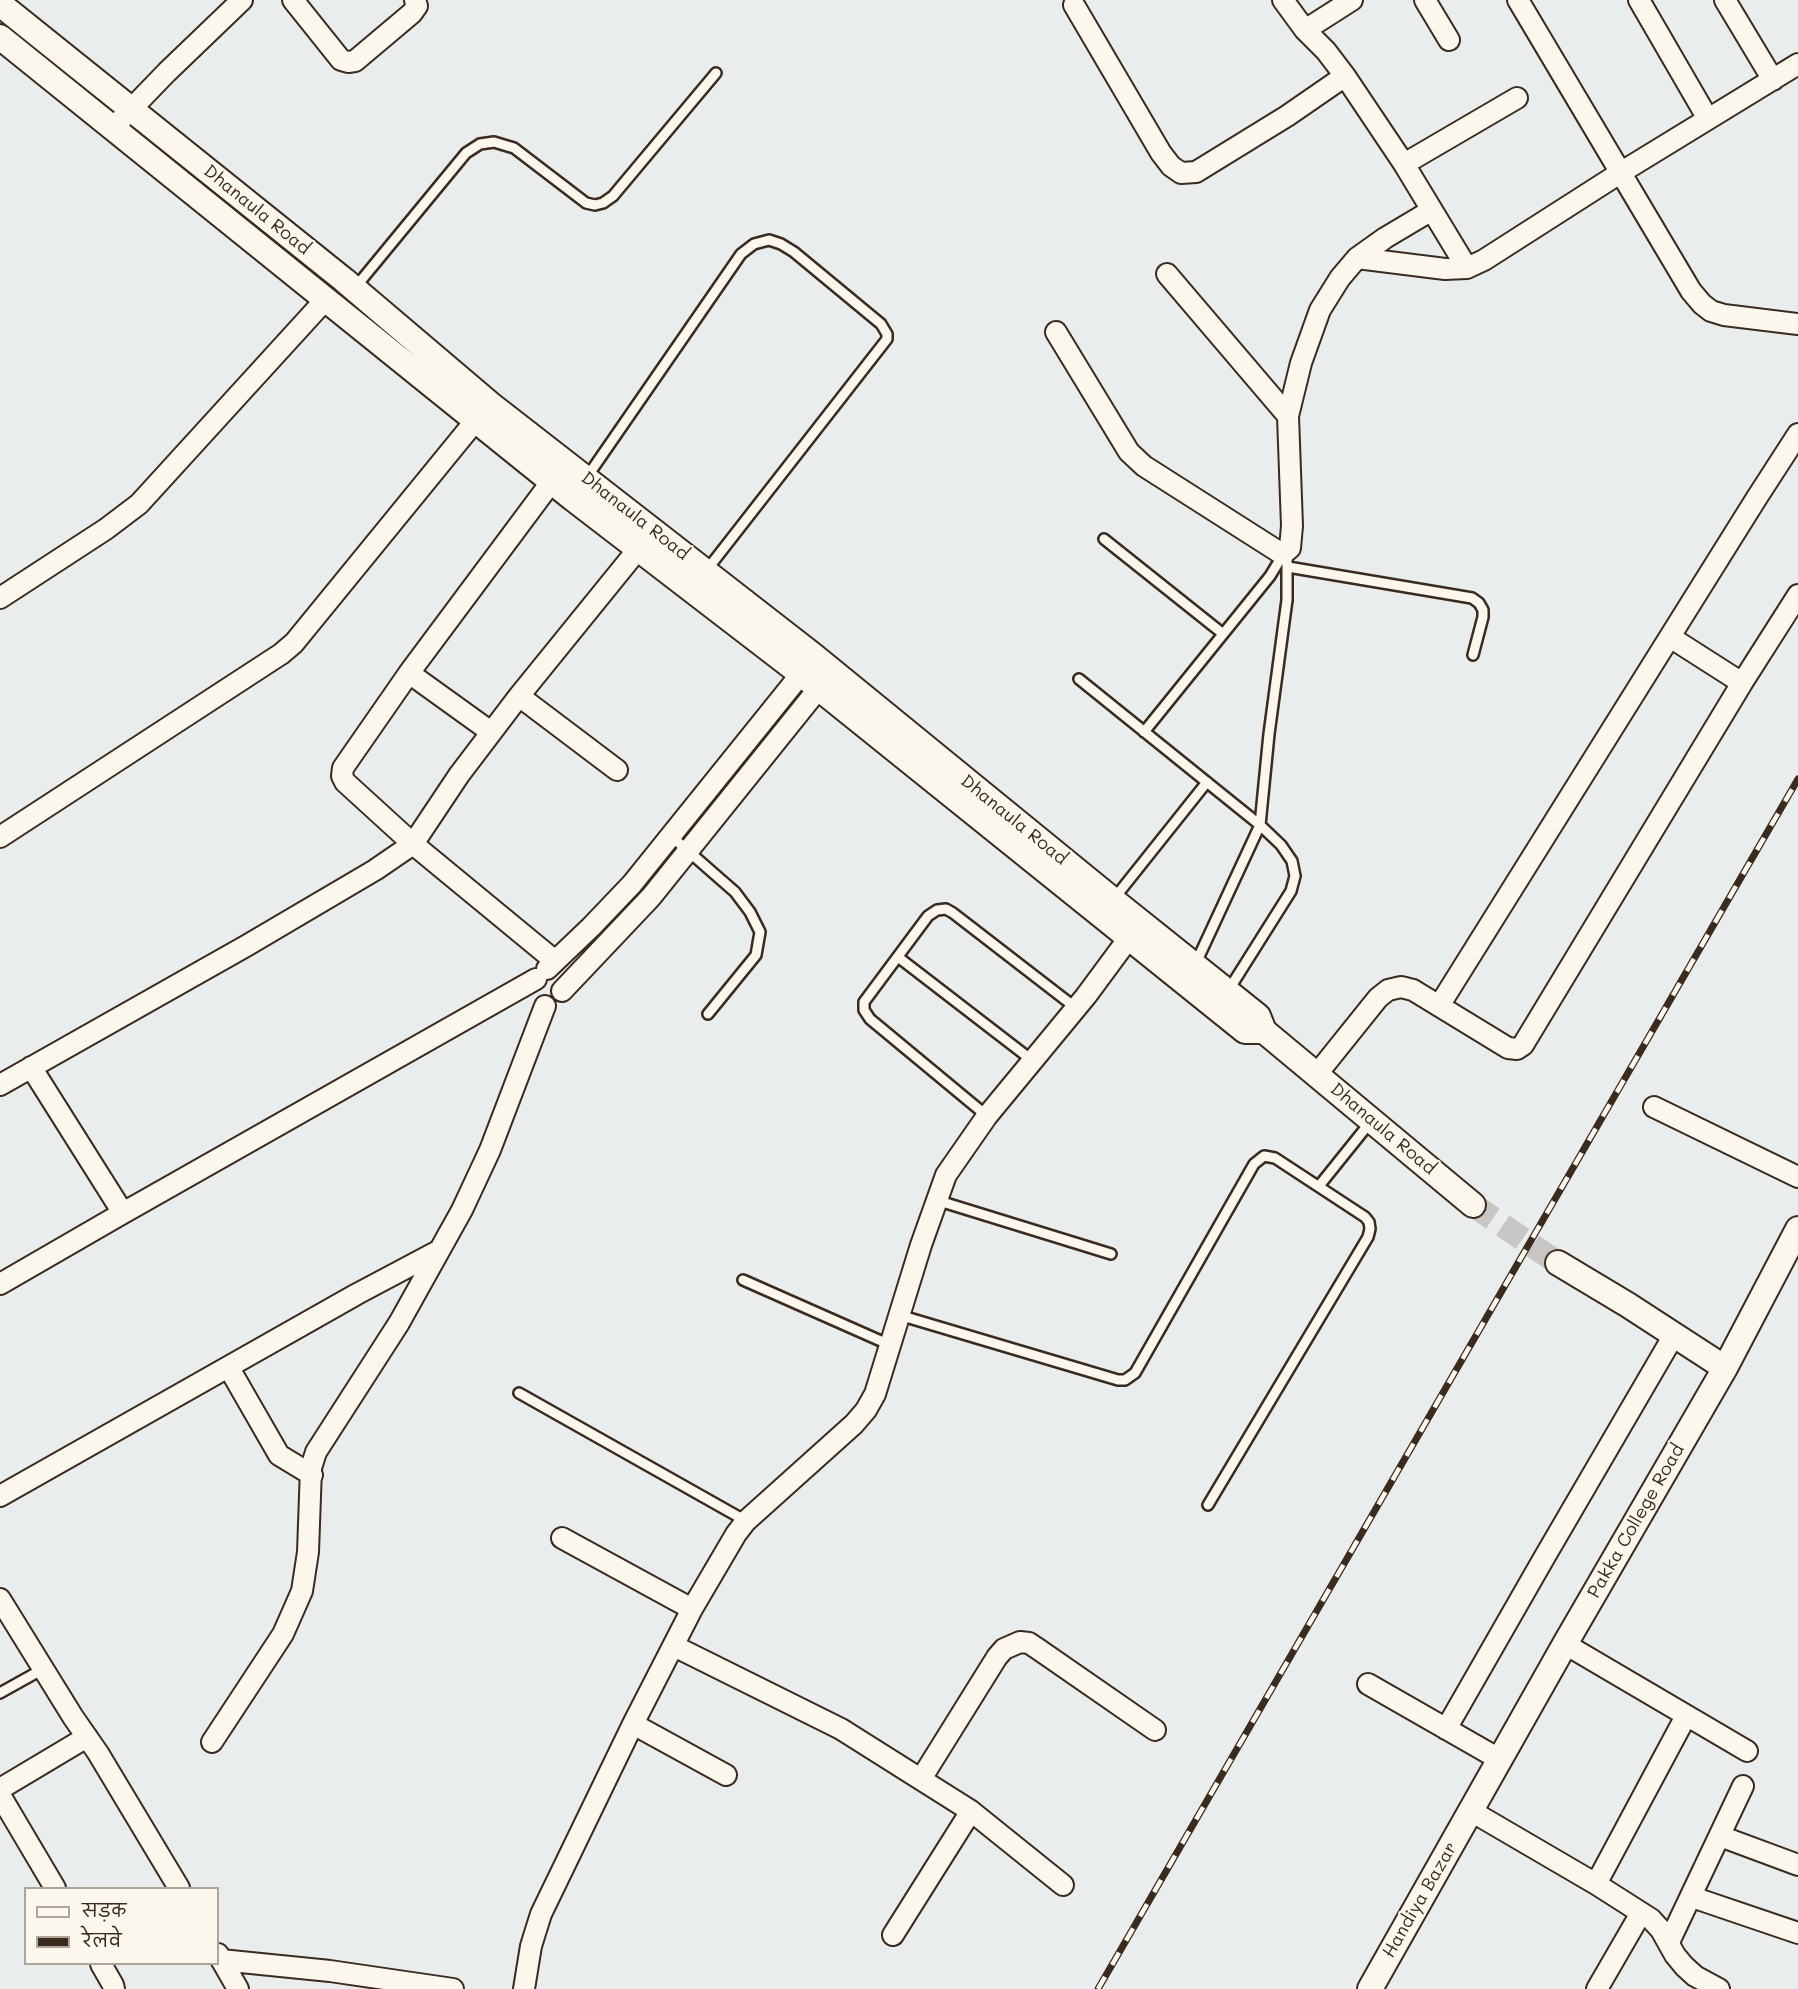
<!DOCTYPE html>
<html>
<head>
<meta charset="utf-8">
<style>
  body { margin:0 }
  #map { position:relative; width:1798px; height:1989px; overflow:hidden; background:#eaeded; font-family:Mali,"Playpen Sans Deva",sans-serif }
  canvas { display:block }
  .legend { position:absolute; left:24px; top:1887px; width:195px; height:78px; box-sizing:border-box; background:#fbf7ec; border:2px solid #aea59a; margin:0; padding:8px 10px; list-style:none; font-size:18px; color:#3b2a1e }
  .legend li { display:flex; align-items:center; gap:12px; height:30px }
  .legend b { width:30px; border:2px solid #aea59a }
</style>
</head>
<body>
<div id="map">
<canvas width="1798" height="1989"></canvas>
<ul class="legend">
<li><b style="height:8px;background:#fbf7ec"></b>सड़क</li>
<li><b style="height:8px;background:#3b2a1e"></b>रेलवे</li>
</ul>
</div>
<script>
const g = document.querySelector('canvas').getContext('2d');
g.lineJoin = 'round';
const poly = rows => new Path2D(rows.map(r => 'M' + r).join(''));
function strokePath(path, color, width, dash) { g.strokeStyle = color; g.lineWidth = width; g.lineCap = dash ? 'butt' : 'round'; g.setLineDash(dash || []); g.stroke(path); }
function label(font, color, halo, rows, align = 'center') {
  g.font = font + ' Mali,sans-serif'; g.lineWidth = 4.5; g.setLineDash([]); g.textBaseline = 'middle'; g.strokeStyle = halo; g.fillStyle = color; for (const [text, x, y, turn = 0] of rows) {
    g.save(); g.translate(x, y); g.rotate((+turn || 0) * Math.PI / 180); g.textAlign = isNaN(turn) ? turn : align; if (halo) g.strokeText(text, 0, 0); g.fillText(text, 0, 0); g.restore();
  }
}
const tertiaryTunnel = poly([
  [1473,1205,1558,1263]
]);
const service = poly([
  [354,289,466,153,480,144,494,142,514,148,586,203,595,205,603,203,613,196,716,73],
  [587,477,741,254,754,244,769,240,781,244,794,252,881,324,887,334,887,339,706,571],
  [1104,539,1222,633],
  [1288,567,1472,598,1479,603,1483,610,1483,617,1473,655],
  [1079,679,1260,825,1281,845,1292,861,1295,876,1291,891,1228,991],
  [1144,732,1270,576,1284,553],
  [671,836,735,892,750,912,760,932,756,955,708,1014],
  [1113,900,1207,782],
  [898,957,1033,1061],
  [1195,965,1260,825,1269,734,1287,600,1287,551],
  [987,1116,870,1019,864,1010,864,1002,928,916,937,910,946,909,953,913,1076,1008],
  [1319,1186,1372,1120],
  [936,1200,1111,1254],
  [743,1280,890,1345],
  [899,1315,1118,1380,1125,1380,1135,1373,1254,1164,1264,1156,1275,1158,1365,1217,1369,1222,1370,1229,1368,1237,1208,1505],
  [519,1393,746,1521],
  [0,1693,43,1669]
]);
const minor = poly([
  [293,0,341,60,348,62,355,61,412,13,417,6,415,0],
  [1283,0,1305,30,1326,51,1345,76,1404,164,1467,268],
  [1425,0,1449,40],
  [1518,0,1691,291,1702,304,1711,311,1724,315,1798,324],
  [1639,0,1708,119],
  [1725,0,1773,80],
  [1074,5,1161,153,1171,166,1181,173,1196,172,1287,116,1345,76],
  [1305,30,1352,0],
  [112,129,167,72,242,0],
  [1404,164,1517,98],
  [1357,258,1445,269,1467,268,1484,260,1620,173,1798,64],
  [1167,274,1288,416],
  [1056,332,1129,452,1144,466,1279,552,1284,553,1290,548,1292,526,1288,416,1301,363,1320,310,1340,278,1357,258,1385,238,1432,210],
  [552,481,409,673,343,768,342,776,345,782,413,844,555,961],
  [0,598,106,529,139,504,326,299],
  [1670,637,1742,683],
  [409,673,491,732],
  [519,696,617,770],
  [0,837,281,654,294,643,485,409],
  [547,969,591,927,632,884,809,664],
  [562,991,651,897,827,678],
  [1439,1006,1756,499,1798,434],
  [31,1067,123,1213],
  [1317,1074,1378,998,1388,990,1401,987,1413,990,1508,1048,1517,1049,1523,1045,1742,683,1798,595],
  [0,1085,246,946,375,870,413,844,459,775,519,696,639,548],
  [1654,1107,1798,1177],
  [0,1284,123,1213,536,979],
  [229,1368,279,1455,312,1475],
  [0,1496,357,1294,438,1251],
  [562,1538,692,1609],
  [0,1599,73,1717,98,1753,179,1888],
  [1565,1644,1747,1751],
  [674,1646,841,1729,971,1811,1063,1885],
  [1368,1684,1499,1759],
  [633,1724,726,1775],
  [1446,1729,1544,1558,1674,1335],
  [212,1742,283,1634,302,1591,308,1552,311,1468,316,1452,399,1323,462,1210,490,1150,545,1006],
  [921,1779,997,1657,1004,1649,1020,1642,1029,1643,1038,1649,1155,1730],
  [0,1789,87,1737],
  [0,1795,55,1888],
  [1471,1811,1596,1884,1651,1919,1661,1930,1675,1955,1684,1966,1695,1976,1719,1989],
  [1720,1836,1798,1865],
  [1596,1884,1686,1716],
  [1692,1897,1798,1933],
  [893,1935,971,1811],
  [1669,1942,1743,1786],
  [218,1954,238,1989],
  [221,1960,330,1971,453,1989],
  [101,1964,113,1985,114,1989],
  [524,1989,531,1946,541,1914,633,1724,692,1609,736,1534,746,1521,854,1424,866,1410,875,1394,921,1245,946,1175,987,1116,1086,996,1137,927],
  [1597,1989,1641,1913]
]);
const tertiary = poly([
  [0,4,344,280,490,404,814,656,1113,900,1258,1016,1264,1031,1473,1205],
  [0,37,572,498,801,674,1245,1031,1264,1031],
  [1558,1263,1628,1305,1725,1368],
  [1370,1989,1565,1644,1725,1368,1798,1229]
]);
const rail = poly([
  [1098,1989,1798,779]
]);
const streetNames = [
  ["Dhanaula Road",257,210,39],
  ["Dhanaula Road",635,516,38],
  ["Dhanaula Road",1014,820,39],
  ["Dhanaula Road",1383,1129,40],
  ["Pakka College Road",1636,1521,-60],
  ["Handiya Bazar",1420,1900,-60]
];
strokePath(tertiaryTunnel, '#c7c6c4', 24, [24, 12]);
strokePath(service, '#3b2a1e', 14);
strokePath(minor, '#3b2a1e', 24);
strokePath(tertiary, '#3b2a1e', 28);
strokePath(service, '#fbf7ec', 9);
strokePath(minor, '#fbf7ec', 20);
strokePath(tertiary, '#fbf7ec', 24);
strokePath(rail, '#3b2a1e', 7);
strokePath(rail, '#fbf7ec', 4.5, [14]);
label('18px', '#3b2a1e', '#fbf7ec', streetNames);
</script>
</body>
</html>
